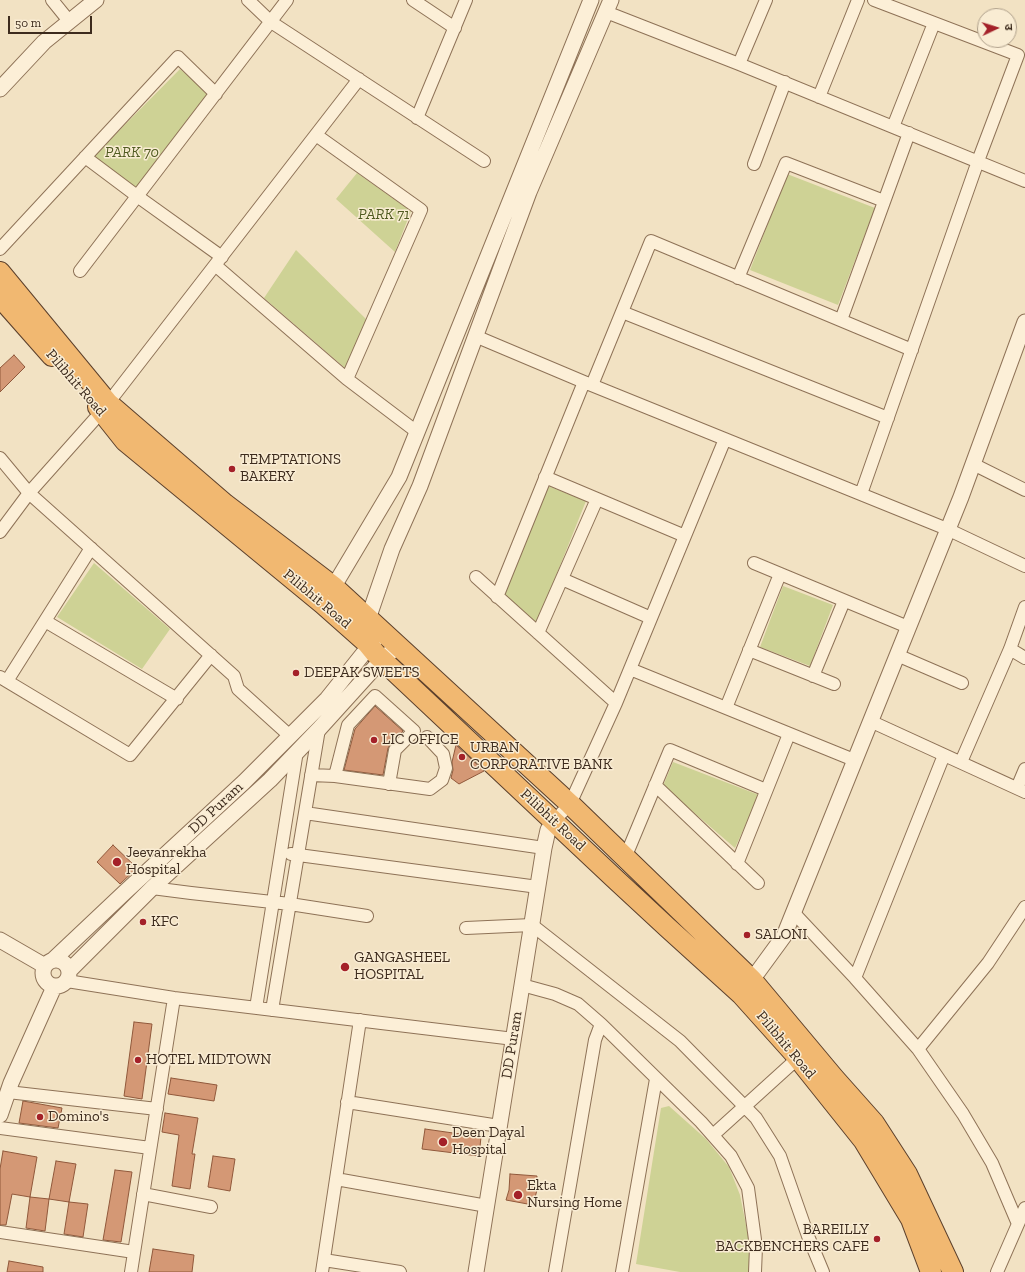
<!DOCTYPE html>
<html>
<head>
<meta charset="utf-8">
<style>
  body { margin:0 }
  #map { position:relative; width:1025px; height:1272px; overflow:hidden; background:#f2e2c3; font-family:"Zilla Slab","Noto Sans Devanagari",serif }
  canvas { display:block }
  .north { position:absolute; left:977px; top:8px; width:40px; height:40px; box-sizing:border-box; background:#f9ecd3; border:1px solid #ae9f8a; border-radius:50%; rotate:86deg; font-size:11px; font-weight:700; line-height:16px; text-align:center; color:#3d2b1d }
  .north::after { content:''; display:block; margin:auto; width:14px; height:18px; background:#a42129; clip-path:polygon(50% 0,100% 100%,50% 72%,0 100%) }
  .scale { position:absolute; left:8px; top:16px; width:84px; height:18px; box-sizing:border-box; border:2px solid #3d2b1d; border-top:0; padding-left:5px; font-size:12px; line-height:14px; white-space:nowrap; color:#3d2b1d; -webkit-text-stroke:3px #f9ecd3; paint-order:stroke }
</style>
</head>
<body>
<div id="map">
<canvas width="1025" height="1272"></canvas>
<div class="north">उ</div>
<div class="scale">50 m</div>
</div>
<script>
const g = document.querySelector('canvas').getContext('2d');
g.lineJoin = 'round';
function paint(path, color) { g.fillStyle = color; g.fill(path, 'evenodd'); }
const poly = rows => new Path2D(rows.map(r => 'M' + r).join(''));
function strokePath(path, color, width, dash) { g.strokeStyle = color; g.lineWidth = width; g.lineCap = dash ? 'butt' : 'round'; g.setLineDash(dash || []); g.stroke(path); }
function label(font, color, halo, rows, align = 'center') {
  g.font = font + ' "Zilla Slab",serif'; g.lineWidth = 3; g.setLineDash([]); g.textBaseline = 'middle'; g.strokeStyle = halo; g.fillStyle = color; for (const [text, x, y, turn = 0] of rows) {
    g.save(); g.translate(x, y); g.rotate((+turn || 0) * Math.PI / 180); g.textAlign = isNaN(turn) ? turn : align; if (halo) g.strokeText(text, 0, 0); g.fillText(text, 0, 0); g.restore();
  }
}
const green = poly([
  [180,69,210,95,136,189,94,156],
  [357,173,411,211,395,252,336,199],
  [787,174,875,208,838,305,750,270],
  [296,250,367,320,345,368,264,298],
  [548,486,586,501,537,623,504,594],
  [94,563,170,629,142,669,57,617],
  [783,586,833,605,810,666,760,647],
  [673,762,759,795,735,848,663,786],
  [669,1106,706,1139,729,1167,740,1195,750,1245,749,1272,680,1272,636,1264,661,1108]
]);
const building = poly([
  [14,355,25,367,0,392,0,368,14,355],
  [375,706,403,731,390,745,388,748,383,775,344,770,355,729,375,706],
  [456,745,484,771,459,784,451,778,453,770,452,762,456,745],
  [113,845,137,868,120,884,97,862,113,845],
  [134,1022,152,1024,142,1099,124,1096,134,1022],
  [171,1078,217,1085,214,1101,168,1094,171,1078],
  [23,1101,62,1108,58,1128,19,1123,23,1101],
  [165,1113,198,1118,192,1154,195,1154,190,1189,172,1186,179,1135,162,1132,165,1113],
  [425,1129,481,1137,479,1156,422,1149,425,1129],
  [3,1151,37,1157,30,1197,12,1194,6,1225,0,1225,0,1169,3,1151],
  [213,1156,235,1159,230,1191,208,1187,213,1156],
  [56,1161,76,1164,69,1202,49,1199,56,1161],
  [115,1170,132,1172,121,1242,103,1240,115,1170],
  [510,1174,537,1176,536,1190,537,1190,533,1205,506,1200,509,1190,510,1174],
  [30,1197,49,1199,45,1231,26,1228,30,1197],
  [69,1202,88,1204,83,1237,64,1234,69,1202],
  [153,1249,194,1255,192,1272,149,1272,153,1249],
  [9,1261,43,1267,43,1272,7,1272,9,1261]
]);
const minor = poly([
  [52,0,69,21],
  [248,0,271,22,484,161],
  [413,0,455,28],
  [606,12,739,64,1025,181],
  [739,64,766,0],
  [819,97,858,0],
  [417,118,466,0],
  [893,127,934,23],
  [316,135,421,210,347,379],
  [85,157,137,196,222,257],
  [754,164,785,82],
  [0,249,178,57,216,94],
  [215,265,347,379,417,432],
  [80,271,287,0],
  [738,278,786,163,884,201],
  [622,312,888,418],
  [841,320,909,133],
  [475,336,584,382,947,529,1025,566],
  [592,385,651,241,912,350],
  [0,458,29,493,234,676,238,689,290,736],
  [973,464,1025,490],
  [545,477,685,536],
  [861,494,978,161,1018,55,874,0],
  [0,532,29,493,102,411,359,79],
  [754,563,908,627],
  [476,577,616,703],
  [562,579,651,618],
  [497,597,584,382],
  [45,621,177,699],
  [538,633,597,499],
  [1010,649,1025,658],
  [749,650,834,684],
  [897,655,962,683],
  [630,669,854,760],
  [813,676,844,601],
  [0,677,130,755,211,655],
  [7,681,91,548],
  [726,708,780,574],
  [870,721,1025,792],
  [961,762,1010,649,1025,607],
  [311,775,335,776,430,789,442,780,446,768,443,754,427,737],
  [335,776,348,725,375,696,414,731,395,750,389,784],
  [655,785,758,883],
  [1017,788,1025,769],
  [305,813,544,848],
  [554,821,570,804,616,703,725,439],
  [291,854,538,887],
  [625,858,670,750,766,790],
  [737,864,789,734],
  [152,888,191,893,290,904,367,916],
  [793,912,855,978,918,1049,963,1114,992,1163,1018,1224],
  [466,928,532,925,680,1041,756,1118,780,1156,808,1236,823,1272],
  [855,978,944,755],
  [67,981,174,998,514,1039],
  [522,985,555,994,578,1004,601,1024,701,1122,731,1156,748,1188,756,1247,755,1272],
  [256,1008,297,751],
  [272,1010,319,729],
  [918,1049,988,963,1025,907],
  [8,1092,157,1109],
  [347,1102,499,1126],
  [0,1128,150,1148],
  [713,1135,798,1058],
  [336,1179,487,1206],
  [143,1194,211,1207],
  [0,1232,134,1252],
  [324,1260,400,1272],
  [131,1272,174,998],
  [322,1272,360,1020],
  [555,1272,595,1040,601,1024],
  [622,1272,656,1079],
  [997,1272,1025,1208]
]);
const tertiary = poly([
  [0,89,44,42,96,0],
  [328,596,399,477,591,0],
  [361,626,368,619,392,549,420,486,529,192,611,0],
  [0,940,45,966],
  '43 973a13 13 0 1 1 26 0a13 13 0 1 1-26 0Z',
  [53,960,124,893,244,782,327,699,375,639],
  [69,971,152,888,270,780,319,729,376,666,397,646],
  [746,988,784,936,961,497,1025,322],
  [0,1115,11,1083,54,987],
  [476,1272,544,848,548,830,554,821]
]);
const trunk = poly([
  [0,272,108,403,225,504,334,587,570,804,752,980,834,1078,874,1123,907,1174,953,1272],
  [0,297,52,356],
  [98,407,125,441,323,604,367,643,376,654,613,877,668,928,741,994,793,1052,864,1141,911,1219,931,1272]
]);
const markers = [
  [232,469,4,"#a42129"],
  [296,673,4,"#a42129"],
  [374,740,4,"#a42129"],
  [462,757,4,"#a42129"],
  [117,862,5,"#a42129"],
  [143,922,4,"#a42129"],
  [747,935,4,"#a42129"],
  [345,967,5,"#a42129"],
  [138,1060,4,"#a42129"],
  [40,1117,4,"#a42129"],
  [443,1142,5,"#a42129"],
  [518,1195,5,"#a42129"],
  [877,1239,4,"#a42129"]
];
const parkNames = [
  ["PARK 70",132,153],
  ["PARK 71",384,215]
];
const streetNames = [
  ["Pilibhit Road",76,383,49],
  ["Pilibhit Road",317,599,40],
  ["DD Puram",216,808,-43],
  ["Pilibhit Road",553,820,43],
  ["DD Puram",512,1045,-81],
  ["Pilibhit Road",786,1045,50]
];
const poiNames = [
  ["TEMPTATIONS",240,460],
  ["BAKERY",240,477],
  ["DEEPAK SWEETS",304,673],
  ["LIC OFFICE",382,740],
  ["URBAN",470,748],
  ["CORPORATIVE BANK",470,765],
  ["Jeevanrekha",126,853],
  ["Hospital",126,870],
  ["KFC",151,922],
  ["SALONI",755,935],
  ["GANGASHEEL",354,958],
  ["HOSPITAL",354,975],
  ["HOTEL MIDTOWN",146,1060],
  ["Domino's",48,1117],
  ["Deen Dayal",452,1133],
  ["Hospital",452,1150],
  ["Ekta",527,1186],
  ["Nursing Home",527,1203],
  ["BAREILLY",869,1230,"right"],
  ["BACKBENCHERS CAFE",869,1247,"right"]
];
paint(green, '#ced295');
paint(building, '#d49875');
strokePath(building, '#90583b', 1);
strokePath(minor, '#8e7257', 14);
strokePath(tertiary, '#8e7257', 17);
strokePath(trunk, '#5c402c', 22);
strokePath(minor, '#fcefd7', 12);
strokePath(tertiary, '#fcefd7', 15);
strokePath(trunk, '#f1b871', 20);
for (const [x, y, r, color] of markers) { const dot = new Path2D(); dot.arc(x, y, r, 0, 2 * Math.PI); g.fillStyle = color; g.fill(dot); strokePath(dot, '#f9ecd3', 1.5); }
label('italic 15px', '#505b21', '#f9ecd3', parkNames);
label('15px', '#3d2b1d', '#f9ecd3', streetNames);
label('15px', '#3d2b1d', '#f9ecd3', poiNames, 'left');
</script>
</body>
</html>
